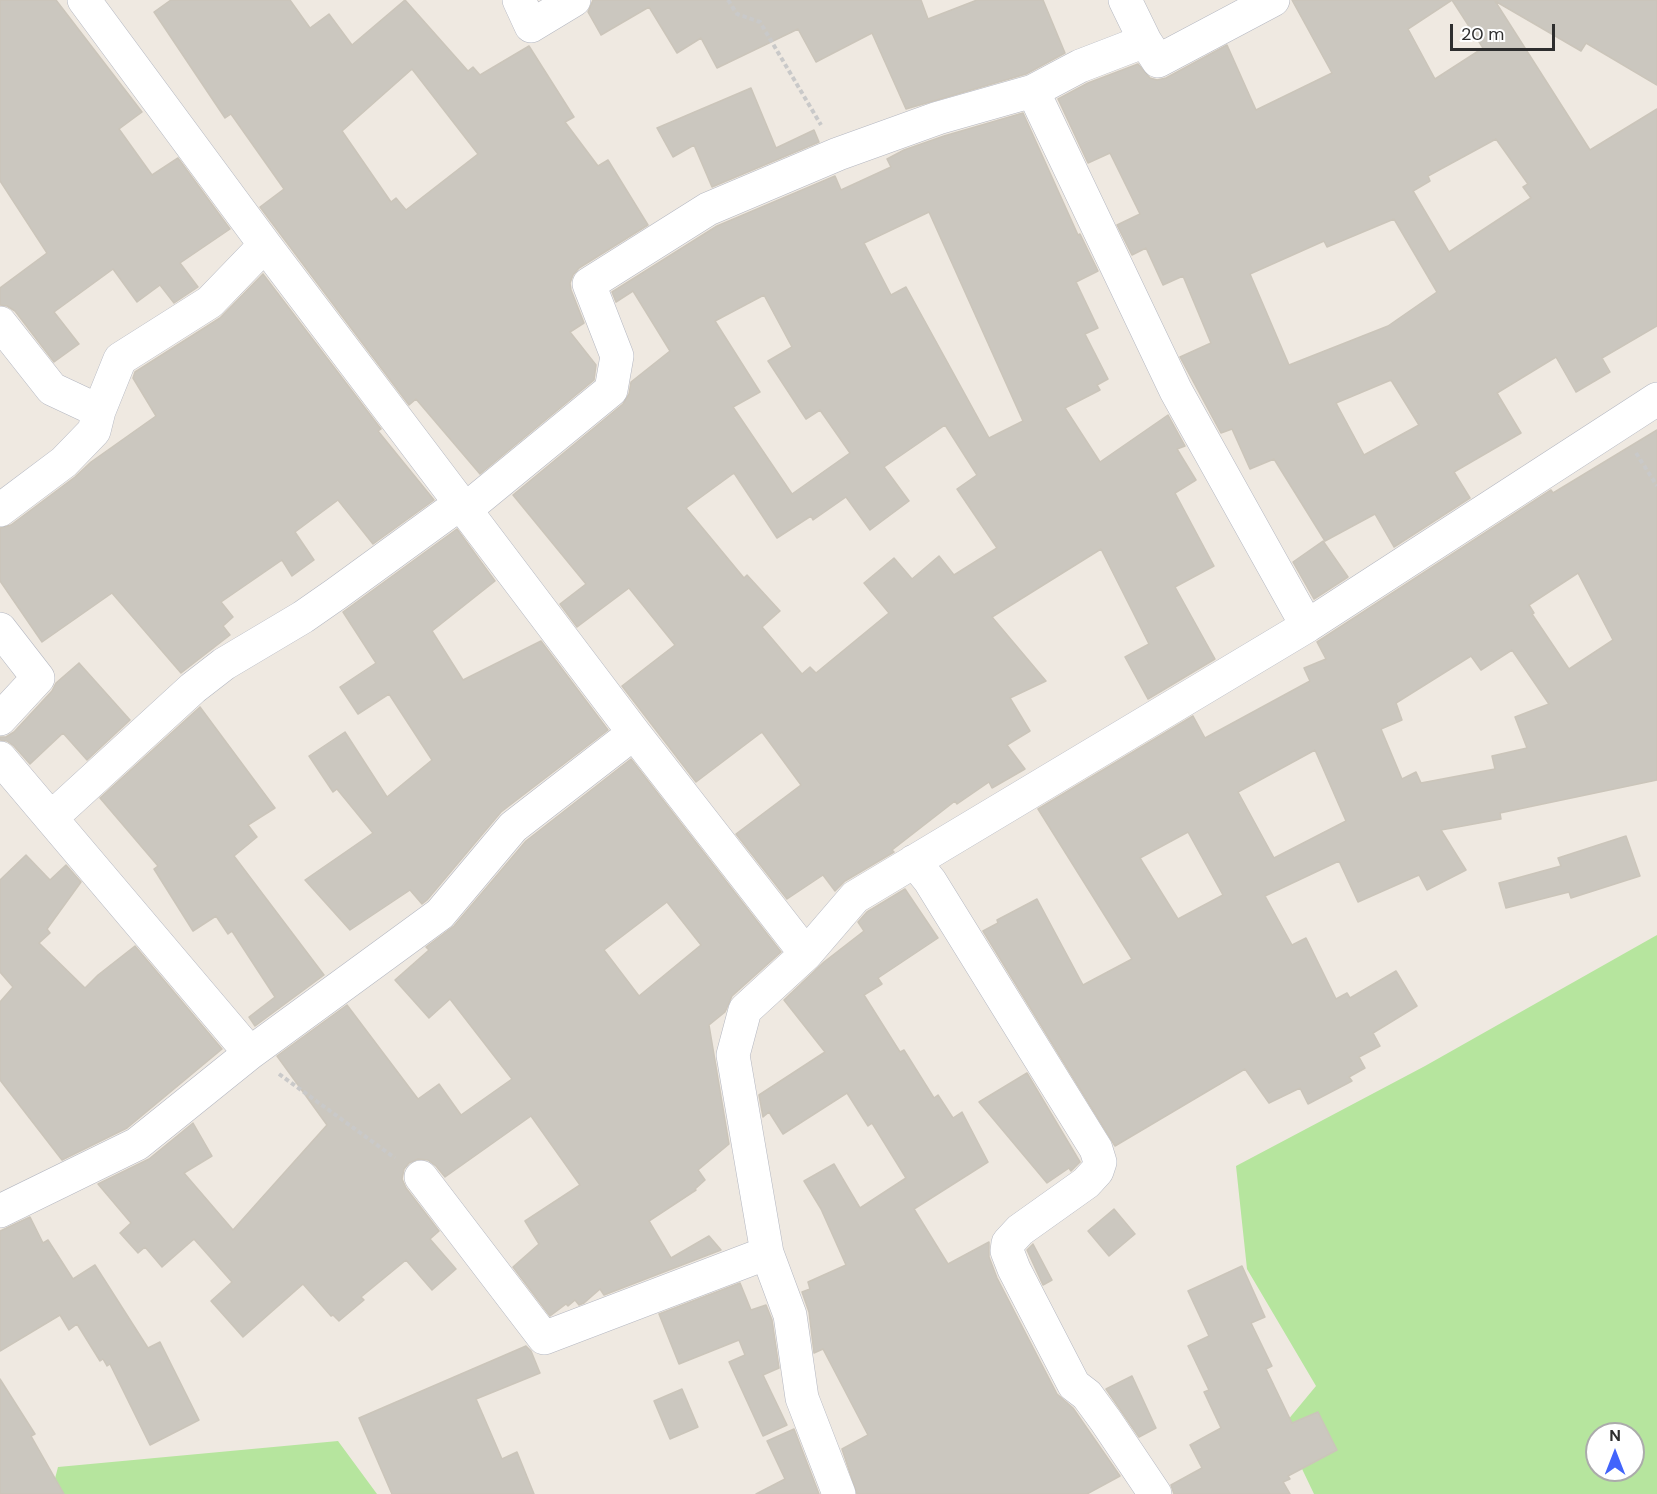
<!DOCTYPE html>
<html>
<head>
<meta charset="utf-8">
<style>
  body { margin:0 }
  #map { position:relative; width:1657px; height:1494px; overflow:hidden; background:#efe9e1; font-family:"DM Sans",sans-serif }
  canvas { display:block }
  .north { position:absolute; left:1585px; top:1422px; width:60px; height:60px; box-sizing:border-box; background:#fff; border:2px solid #ababab; border-radius:50%; rotate:0deg; font-size:16px; font-weight:700; line-height:24px; text-align:center; color:#2e2e2e }
  .north::after { content:''; display:block; margin:auto; width:21px; height:27px; background:#4264fb; clip-path:polygon(50% 0,100% 100%,50% 72%,0 100%) }
  .scale { position:absolute; left:1450px; top:24px; width:105px; height:27px; box-sizing:border-box; border:3px solid #2e2e2e; border-top:0; padding-left:8px; font-size:18px; line-height:21px; white-space:nowrap; color:#2e2e2e; -webkit-text-stroke:4px #fff; paint-order:stroke }
</style>
</head>
<body>
<div id="map">
<canvas width="1657" height="1494"></canvas>
<div class="north">N</div>
<div class="scale">20 m</div>
</div>
<script>
const g = document.querySelector('canvas').getContext('2d');
g.lineJoin = 'round';
function paint(path, color) { g.fillStyle = color; g.fill(path, 'evenodd'); }
const poly = rows => new Path2D(rows.map(r => 'M' + r).join(''));
function strokePath(path, color, width, dash) { g.strokeStyle = color; g.lineWidth = width; g.lineCap = dash ? 'butt' : 'round'; g.setLineDash(dash || []); g.stroke(path); }
const green = poly([
  [1657,935,1657,1494,1314,1494,1282,1427,1316,1386,1247,1269,1236,1166,1425,1066],
  [1597,1434,1633,1434,1633,1470,1597,1470],
  [338,1441,377,1494,51,1494,58,1467]
]);
const building = poly([
  [0,0,56,0,142,112,119,129,152,175,178,158,230,229,180,263,198,287,174,303,160,285,137,302,113,269,54,312,79,344,54,362,15,311,7,306,0,305,0,288,47,253,0,181,0,0],
  [171,0,290,0,310,28,329,14,352,45,405,0,468,71,473,67,480,75,529,46,574,117,565,122,598,166,608,160,648,225,579,268,573,275,570,283,571,290,584,323,570,332,596,365,594,380,480,474,416,399,409,405,260,207,284,189,231,114,225,118,154,12,171,0],
  [412,69,478,154,406,210,396,198,391,202,342,131,412,69],
  [593,0,921,0,928,19,977,0,1043,0,1065,53,1026,74,906,109,872,33,816,62,798,29,717,68,701,38,677,53,649,7,601,35,588,12,593,0],
  [1292,0,1657,0,1657,85,1586,43,1581,51,1495,1,1590,150,1657,109,1657,326,1602,358,1610,372,1576,392,1556,357,1497,393,1521,433,1454,472,1470,498,1394,547,1375,514,1325,541,1274,459,1250,469,1232,429,1221,433,1180,357,1211,343,1183,276,1163,285,1146,248,1132,255,1117,225,1140,214,1110,153,1088,163,1058,99,1088,83,1138,64,1150,78,1157,80,1166,78,1227,45,1256,110,1332,73,1292,0],
  [1452,0,1483,48,1435,79,1408,29,1452,0],
  [1496,139,1528,184,1523,187,1531,198,1449,252,1413,191,1430,181,1428,176,1496,139],
  [1394,219,1437,292,1388,326,1289,365,1250,274,1324,241,1327,247,1394,219],
  [1391,380,1419,425,1364,455,1336,403,1391,380],
  [751,88,776,148,814,130,819,142,712,187,694,145,673,157,657,128,751,88],
  [1023,113,1078,235,1080,234,1098,271,1076,282,1098,328,1085,334,1108,379,1097,385,1100,390,1065,408,1100,462,1168,415,1185,446,1177,449,1196,480,1175,493,1214,566,1175,587,1215,659,1148,699,1125,657,1149,644,1101,549,992,617,1046,681,1010,698,1030,731,1007,745,1025,769,992,788,989,782,957,804,955,801,892,850,894,852,845,881,835,891,823,875,787,899,736,834,801,785,762,732,696,782,622,686,675,645,629,588,577,627,560,604,586,584,513,495,623,404,629,394,631,382,670,351,633,291,616,302,612,292,717,226,835,176,841,190,891,167,887,159,904,150,944,136,1023,113],
  [929,212,1023,421,989,438,906,287,891,295,864,243,929,212],
  [764,295,792,347,768,361,806,419,820,410,850,453,792,494,733,407,760,392,715,321,764,295],
  [945,425,977,475,957,489,997,548,954,575,939,556,912,579,894,558,864,583,889,613,816,673,810,667,802,674,762,627,780,611,747,575,744,578,686,508,734,473,777,538,811,516,813,520,846,497,870,530,909,501,884,467,945,425],
  [263,274,381,429,378,431,434,500,373,544,338,500,295,532,314,560,292,576,282,560,221,602,233,617,223,626,230,635,181,673,112,593,42,642,0,581,0,528,11,525,75,477,91,462,156,416,133,378,135,372,220,318,263,274],
  [1657,430,1657,780,1500,813,1501,819,1441,830,1466,870,1427,890,1419,875,1358,902,1339,861,1265,896,1292,945,1306,938,1336,999,1347,993,1350,998,1396,971,1417,1006,1373,1033,1380,1046,1359,1057,1365,1068,1349,1077,1352,1081,1308,1104,1300,1088,1269,1103,1245,1069,1115,1146,983,931,998,923,997,920,1037,899,1083,985,1132,959,1038,809,1193,716,1205,738,1310,681,1304,668,1326,659,1317,642,1551,490,1553,493,1657,430],
  [1578,573,1613,640,1569,669,1532,614,1534,613,1529,605,1578,573],
  [1512,650,1549,704,1515,717,1527,748,1492,756,1495,769,1421,783,1416,772,1402,779,1381,729,1402,720,1396,703,1471,656,1481,670,1512,650],
  [1315,750,1346,821,1274,858,1238,792,1315,750],
  [1188,832,1223,895,1178,919,1140,858,1188,832],
  [457,529,495,581,432,631,463,680,541,641,608,730,501,812,427,900,422,904,410,890,350,930,305,880,373,833,337,789,333,792,309,756,345,732,387,797,432,760,389,694,358,714,340,687,376,663,343,612,457,529],
  [1323,541,1348,577,1314,599,1293,562,1323,541],
  [79,663,130,720,87,760,63,733,30,764,14,746,7,741,0,740,0,737,6,737,14,732,52,691,56,683,79,663],
  [200,707,275,808,248,825,257,837,234,856,324,975,255,1026,249,1017,275,997,232,931,228,934,216,916,193,931,154,869,158,866,100,798,200,707],
  [631,759,781,952,732,996,725,1012,709,1025,729,1144,698,1170,705,1180,695,1189,696,1190,649,1221,671,1258,709,1236,721,1250,604,1295,600,1289,584,1303,579,1305,575,1300,568,1306,566,1304,550,1316,513,1267,539,1244,525,1221,580,1185,531,1116,445,1177,436,1166,428,1160,418,1159,409,1163,404,1169,402,1179,406,1188,439,1231,430,1239,456,1269,432,1290,406,1260,361,1297,364,1300,339,1321,333,1315,331,1316,303,1284,243,1337,211,1301,232,1282,194,1239,162,1267,145,1247,138,1253,120,1233,131,1223,98,1184,149,1159,193,1123,212,1156,184,1173,233,1230,327,1125,277,1056,347,1005,418,1099,439,1084,461,1115,512,1079,450,999,429,1018,395,980,429,950,426,947,454,926,526,841,631,759],
  [667,902,701,945,639,996,604,950,667,902],
  [1626,836,1640,876,1571,898,1569,892,1506,908,1499,883,1561,866,1558,858,1626,836],
  [26,855,50,880,66,865,81,882,47,929,50,933,39,943,85,988,98,975,135,946,222,1049,127,1128,62,1160,0,1080,0,1002,13,987,0,972,0,880,26,855],
  [905,889,938,938,878,978,882,984,864,995,900,1052,904,1050,934,1098,938,1095,953,1118,962,1112,988,1162,914,1209,948,1264,989,1242,989,1257,997,1278,1057,1394,1073,1408,1120,1476,1087,1494,857,1494,842,1449,868,1435,823,1349,814,1353,809,1312,802,1292,810,1289,808,1282,846,1265,821,1209,804,1181,834,1164,860,1208,906,1178,872,1123,868,1126,847,1093,783,1134,769,1112,763,1117,759,1095,825,1052,784,1000,824,962,864,931,858,922,867,912,905,889],
  [1027,1073,1080,1162,1071,1171,1069,1168,1047,1183,979,1102,1027,1073],
  [1114,1209,1135,1234,1109,1256,1088,1231,1114,1209],
  [30,1217,43,1243,48,1240,73,1279,95,1265,148,1348,160,1342,199,1420,150,1445,110,1364,107,1366,103,1359,100,1361,77,1324,69,1330,60,1315,0,1351,0,1231,30,1217],
  [1033,1244,1052,1280,1043,1285,1027,1250,1033,1244],
  [1242,1266,1265,1317,1251,1323,1272,1366,1266,1369,1292,1423,1318,1412,1337,1450,1288,1476,1290,1479,1283,1482,1290,1494,1174,1494,1171,1485,1202,1468,1190,1445,1221,1428,1204,1392,1209,1390,1188,1346,1209,1336,1188,1291,1242,1266],
  [740,1283,751,1310,766,1305,772,1320,779,1368,763,1375,787,1425,763,1436,729,1362,745,1355,739,1340,679,1364,659,1314,740,1283],
  [526,1346,531,1351,540,1373,476,1399,502,1459,517,1452,534,1494,392,1494,359,1418,526,1346],
  [1132,1376,1156,1428,1139,1437,1106,1389,1132,1376],
  [0,1379,35,1434,31,1436,64,1494,0,1494,0,1379],
  [682,1389,698,1427,670,1439,654,1401,682,1389],
  [794,1429,819,1494,756,1494,785,1479,767,1441,794,1429]
]);
const path = poly([
  [728,0,737,14,760,22,821,125],
  [1636,453,1657,486],
  [279,1074,395,1158]
]);
const minor = poly([
  [84,0,265,245,634,733,806,954],
  [519,0,531,26,574,0],
  [1125,0,1145,41,1158,61,1273,0],
  [1033,91,1176,391,1307,626],
  [0,323,52,389,99,411],
  [466,509,611,390,617,356,589,284,708,209,838,154,938,118,1033,91,1080,66,1145,41],
  [0,510,64,462,94,431,99,411,120,359,210,302,265,245],
  [0,629,38,678,0,719],
  [0,758,250,1053],
  [51,818,193,688,224,664,303,617,336,594,461,503],
  [914,861,930,881,1096,1149,1100,1162,1097,1171,1086,1183,1020,1230,1008,1243,1007,1251,1014,1269,1074,1385,1087,1395,1106,1421,1155,1494],
  [421,1177,544,1338,767,1253],
  [0,1211,137,1144,250,1053,440,914,513,827,634,733],
  [839,1494,802,1398,790,1315,767,1253,733,1055,745,1010,806,954,855,897,1307,626,1657,399]
]);
paint(green, '#b6e59e');
paint(building, '#cbc7bf');
strokePath(building, '#cbc5ba', 1.5);
strokePath(minor, '#b4b7c1', 34);
strokePath(path, '#c9c9c9', 4, [4.5, 3]);
strokePath(minor, '#fff', 33);
</script>
</body>
</html>
